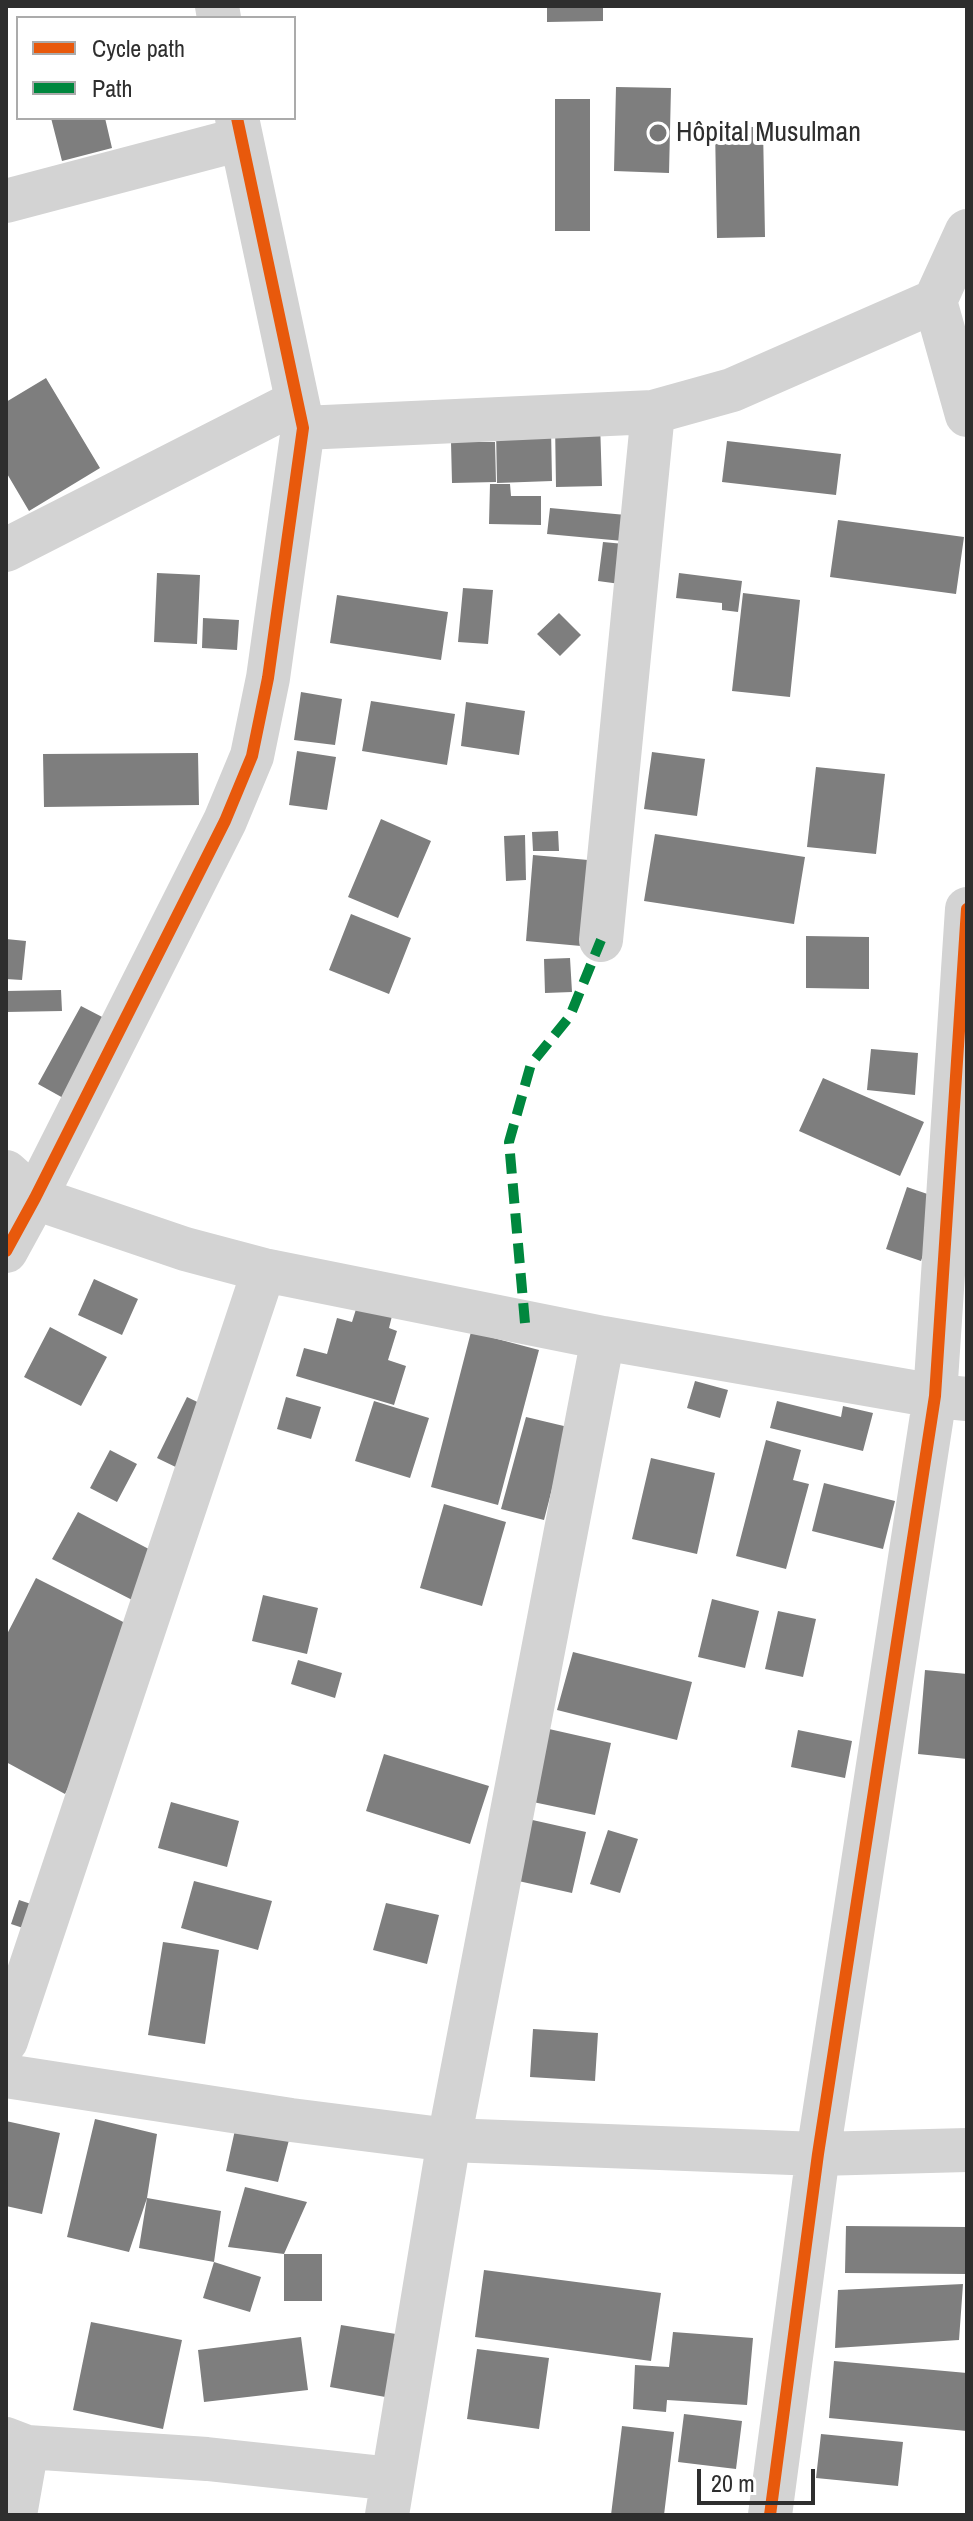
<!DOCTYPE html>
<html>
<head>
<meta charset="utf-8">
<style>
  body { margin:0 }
  #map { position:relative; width:973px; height:2521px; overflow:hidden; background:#fff; font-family:"Archivo Narrow",sans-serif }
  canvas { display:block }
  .frame { position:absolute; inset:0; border:8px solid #2e2e2e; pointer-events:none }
  .legend { position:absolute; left:16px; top:16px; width:280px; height:104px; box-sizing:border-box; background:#fff; border:2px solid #ababab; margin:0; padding:10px 14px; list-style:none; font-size:24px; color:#2e2e2e }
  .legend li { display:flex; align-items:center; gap:16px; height:40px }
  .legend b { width:40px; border:2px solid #ababab }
  .scale { position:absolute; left:697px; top:2469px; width:118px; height:36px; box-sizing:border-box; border:4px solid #2e2e2e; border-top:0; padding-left:10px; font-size:24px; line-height:28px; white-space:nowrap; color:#2e2e2e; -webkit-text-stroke:6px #fff; paint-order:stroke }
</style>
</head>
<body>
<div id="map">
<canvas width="973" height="2521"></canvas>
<div class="frame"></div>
<ul class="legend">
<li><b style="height:10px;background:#e8590c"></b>Cycle path</li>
<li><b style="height:10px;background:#00873e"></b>Path</li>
</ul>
<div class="scale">20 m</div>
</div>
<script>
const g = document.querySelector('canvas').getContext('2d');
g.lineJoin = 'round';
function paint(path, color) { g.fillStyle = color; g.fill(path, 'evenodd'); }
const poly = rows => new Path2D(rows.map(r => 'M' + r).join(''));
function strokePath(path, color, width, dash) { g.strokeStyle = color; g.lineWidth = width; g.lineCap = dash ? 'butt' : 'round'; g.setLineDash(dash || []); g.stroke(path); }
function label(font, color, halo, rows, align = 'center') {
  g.font = font + ' "Archivo Narrow",sans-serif'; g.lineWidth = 8; g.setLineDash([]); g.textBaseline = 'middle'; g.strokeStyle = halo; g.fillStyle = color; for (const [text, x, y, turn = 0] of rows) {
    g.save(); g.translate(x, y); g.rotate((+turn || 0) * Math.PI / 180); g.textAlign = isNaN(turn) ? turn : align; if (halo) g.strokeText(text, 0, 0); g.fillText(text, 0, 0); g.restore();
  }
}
const building = poly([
  [547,6,603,6,603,21,547,22],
  [616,87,671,88,669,173,614,171],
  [555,99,590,99,590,231,555,231],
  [51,118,105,118,112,148,62,161],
  [715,127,763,127,765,237,717,238],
  [46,378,100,468,29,511,6,472,6,402],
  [600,422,602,486,556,487,555,423],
  [551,428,552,481,497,483,496,429],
  [727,441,841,454,836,495,722,482],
  [451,442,495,442,496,482,452,483],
  [490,484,510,484,511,496,541,496,541,525,489,524],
  [550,508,626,515,623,541,547,534],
  [838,520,964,537,956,594,830,577],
  [603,542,624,544,620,584,598,581],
  [157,573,200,575,197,644,154,642],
  [679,573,742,581,738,612,722,610,722,603,676,598],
  [463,588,493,590,488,644,458,642],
  [743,593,800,600,790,697,732,691],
  [337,595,448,612,441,660,330,643],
  [559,613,581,635,560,656,537,634],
  [203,618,239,620,237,650,202,648],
  [301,692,342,699,335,745,294,740],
  [371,701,455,714,447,765,362,751],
  [466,702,525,711,519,755,461,746],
  [297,751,336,757,327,810,289,805],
  [652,752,705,759,697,816,644,809],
  [198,753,199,805,44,807,43,754],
  [816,767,885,774,876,854,807,847],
  [381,819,431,841,398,918,348,897],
  [558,831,559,851,533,851,532,832],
  [655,834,805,857,794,924,644,901],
  [525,835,526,880,506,881,504,836],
  [533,855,588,860,581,946,526,941],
  [351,914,411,938,389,994,329,970],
  [806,936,869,937,869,989,806,988],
  [6,939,26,941,22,980,6,979],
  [570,958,572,992,545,993,544,959],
  [61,990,62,1011,6,1012,6,991],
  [81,1006,108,1020,65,1099,38,1084],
  [871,1049,918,1053,915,1095,867,1090],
  [823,1078,924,1122,900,1176,799,1131],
  [907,1187,942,1199,921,1261,886,1249],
  [94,1279,138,1299,122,1335,78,1315],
  [357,1306,392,1316,389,1328,397,1331,388,1360,406,1366,394,1405,296,1376,304,1348,327,1354,337,1318,352,1322],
  [50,1327,107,1357,81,1406,24,1377],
  [471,1332,539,1350,498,1505,431,1487],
  [695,1381,728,1390,720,1418,687,1408],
  [187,1397,216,1411,186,1472,157,1458],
  [286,1397,321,1407,311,1439,277,1429],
  [374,1401,429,1418,410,1478,355,1461],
  [777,1401,841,1417,843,1406,873,1413,863,1451,770,1428],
  [526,1417,568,1427,544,1520,501,1509],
  [766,1440,801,1450,793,1480,809,1484,786,1569,736,1556],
  [110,1450,137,1464,117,1502,90,1488],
  [651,1458,715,1473,697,1554,632,1539],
  [824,1483,895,1501,883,1549,812,1531],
  [444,1504,506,1522,482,1606,420,1588],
  [78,1512,166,1558,142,1605,52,1559],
  [36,1578,145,1633,65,1794,6,1762,6,1636],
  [263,1595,318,1608,307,1654,252,1641],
  [712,1599,759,1611,745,1668,698,1657],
  [778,1611,816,1619,803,1677,765,1669],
  [573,1652,692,1682,677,1740,557,1710],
  [298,1660,342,1673,335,1698,291,1684],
  [925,1670,967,1674,967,1759,918,1754],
  [549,1729,611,1743,595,1815,533,1802],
  [798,1730,852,1741,845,1778,791,1767],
  [384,1754,489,1786,470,1844,366,1811],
  [171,1802,239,1821,227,1867,158,1848],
  [528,1819,586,1832,572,1893,514,1880],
  [608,1830,638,1839,620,1893,590,1884],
  [194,1881,272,1901,258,1950,181,1928],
  [19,1900,37,1906,47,1936,11,1924],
  [386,1903,439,1915,427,1964,373,1950],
  [163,1942,219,1950,205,2044,148,2035],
  [533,2029,598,2033,595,2081,530,2077],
  [95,2119,157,2134,147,2198,129,2252,67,2237],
  [6,2121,60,2133,42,2214,6,2206],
  [235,2130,289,2140,278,2182,226,2171],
  [245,2187,307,2202,284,2254,228,2247],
  [147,2198,221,2211,214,2262,139,2248],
  [846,2226,967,2227,967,2274,845,2273],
  [284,2254,322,2254,322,2301,284,2301],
  [214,2262,261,2277,250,2312,203,2298],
  [484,2270,661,2293,651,2361,475,2337],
  [963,2284,959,2340,835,2348,838,2290],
  [91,2322,182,2340,163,2429,73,2410],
  [341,2325,402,2335,391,2398,330,2387],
  [673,2332,753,2338,747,2405,667,2400,666,2412,633,2409,635,2365,669,2367],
  [301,2337,308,2390,204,2402,198,2350],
  [477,2349,549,2358,539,2429,467,2419],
  [834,2361,967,2373,967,2431,829,2418],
  [684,2414,742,2421,736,2469,678,2462],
  [622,2426,674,2432,664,2515,611,2515],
  [821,2434,903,2442,898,2486,816,2478]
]);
const minor = poly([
  [217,6,219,18],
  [6,201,241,139],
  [967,231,935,301,967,415],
  [303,428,653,412,732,390,935,301],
  [6,550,296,402],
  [601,940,653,412],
  [6,1172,35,1198,185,1249,264,1270,603,1338,935,1396,967,1399],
  [6,1251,35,1198,225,821,252,756,268,678,303,428,237,118],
  [6,2041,264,1270],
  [6,2076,291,2120,449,2140,818,2154,967,2150],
  [6,2439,27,2447,207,2459,393,2479],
  [15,2515,27,2447],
  [387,2515,449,2140,603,1338],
  [770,2515,818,2154,935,1396,967,909]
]);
const quiet = poly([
  [525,1323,509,1142,531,1064,570,1016,601,940]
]);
const cycleway = poly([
  [6,1251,35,1198,225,821,252,756,268,678,303,428,237,118],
  [770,2515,818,2154,935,1396,967,909]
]);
const markers = [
  [658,133,10,"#777"]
];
const poiNames = [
  ["Hôpital Musulman",676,133]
];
paint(building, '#7e7e7e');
strokePath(minor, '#d3d3d3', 44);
strokePath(quiet, '#00873e', 10, [20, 10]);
strokePath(cycleway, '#e8590c', 12);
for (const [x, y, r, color] of markers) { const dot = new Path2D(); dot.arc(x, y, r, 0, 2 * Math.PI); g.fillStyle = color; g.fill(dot); strokePath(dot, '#fff', 3); }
label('28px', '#2e2e2e', '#fff', poiNames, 'left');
</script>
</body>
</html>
